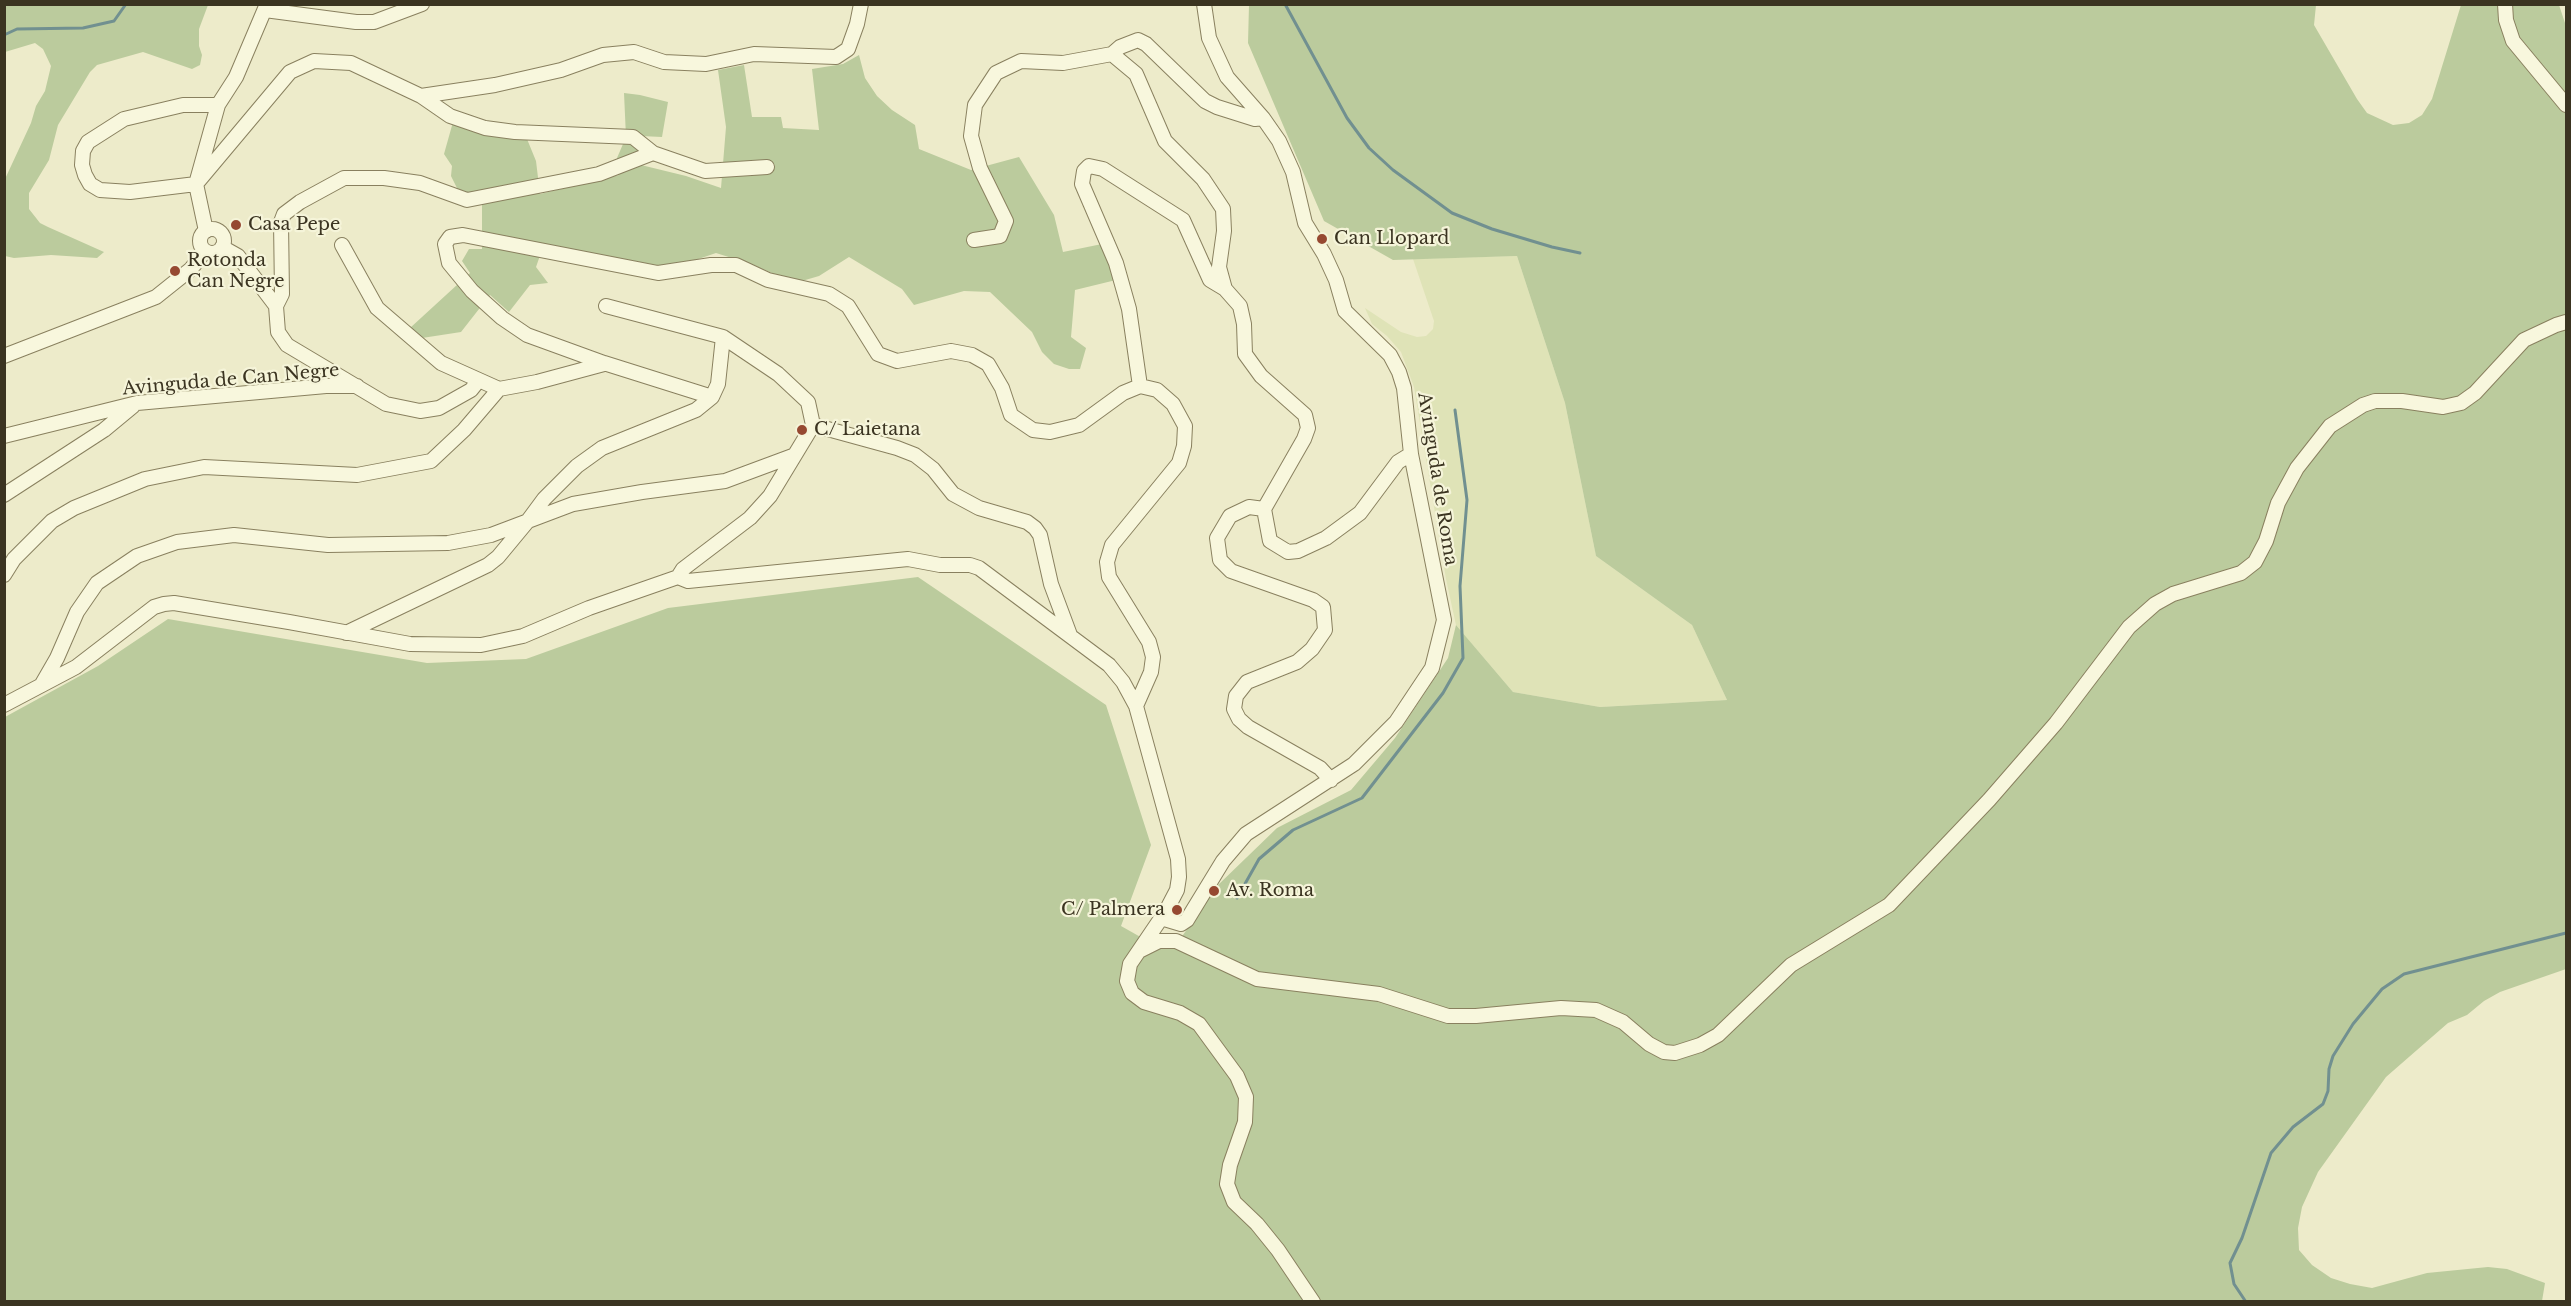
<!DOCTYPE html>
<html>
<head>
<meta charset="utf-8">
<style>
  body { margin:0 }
  #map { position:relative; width:2571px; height:1306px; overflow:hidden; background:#edebca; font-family:"Libre Baskerville",serif }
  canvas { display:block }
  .frame { position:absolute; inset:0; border:6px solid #3b3421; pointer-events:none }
</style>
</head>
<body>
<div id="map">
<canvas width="2571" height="1306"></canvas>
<div class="frame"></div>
</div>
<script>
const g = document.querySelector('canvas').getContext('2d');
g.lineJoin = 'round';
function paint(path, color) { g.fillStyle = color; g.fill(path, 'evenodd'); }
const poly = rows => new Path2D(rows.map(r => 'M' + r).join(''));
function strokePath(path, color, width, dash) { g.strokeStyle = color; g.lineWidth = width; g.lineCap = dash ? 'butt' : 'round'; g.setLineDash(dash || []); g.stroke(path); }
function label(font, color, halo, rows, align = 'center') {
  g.font = font + ' "Libre Baskerville",serif'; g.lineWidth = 4.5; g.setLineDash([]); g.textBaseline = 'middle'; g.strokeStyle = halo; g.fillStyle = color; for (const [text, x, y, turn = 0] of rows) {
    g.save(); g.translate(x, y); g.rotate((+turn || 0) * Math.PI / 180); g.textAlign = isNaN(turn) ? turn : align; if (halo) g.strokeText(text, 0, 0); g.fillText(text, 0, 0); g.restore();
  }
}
const farmland = poly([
  [1517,256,1565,403,1596,556,1692,625,1727,700,1600,707,1513,692,1456,625,1446,579,1414,387,1401,352,1387,336,1372,324,1365,308,1401,332,1417,337,1426,336,1433,329,1434,321,1413,259]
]);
const green = poly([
  [5,4,208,5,199,29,199,46,202,55,200,65,192,69,143,52,97,65,90,72,58,125,49,160,29,193,29,209,40,223,48,227,104,252,97,258,51,255,14,258,5,256,5,179,31,123,36,106,45,91,51,66,43,49,35,43,5,52],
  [1249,5,2316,5,2314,25,2357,99,2367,113,2393,125,2409,123,2422,115,2432,99,2461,5,2559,5,2566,26,2566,969,2500,992,2484,1001,2467,1015,2448,1023,2386,1077,2318,1172,2302,1207,2298,1228,2299,1250,2312,1265,2331,1278,2350,1284,2372,1288,2427,1273,2488,1267,2507,1269,2545,1283,2542,1301,5,1302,5,717,98,666,168,619,427,663,526,659,668,608,918,577,1106,705,1151,845,1121,926,1160,948,1174,948,1217,886,1277,828,1351,790,1395,738,1448,658,1456,625,1513,692,1600,707,1727,700,1692,625,1596,556,1565,403,1517,256,1393,260,1324,221,1248,43],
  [859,55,865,78,877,96,892,110,915,125,919,149,971,170,1019,157,1054,215,1063,252,1102,244,1116,280,1075,290,1071,337,1086,348,1080,369,1069,369,1054,364,1042,352,1032,332,990,292,964,291,914,305,902,289,849,257,819,276,795,283,751,264,716,253,672,268,544,244,536,267,548,283,530,285,509,312,490,295,461,332,422,338,410,328,470,273,462,261,469,249,482,249,482,198,458,190,451,176,452,166,444,154,453,122,491,134,527,139,536,161,540,194,619,175,617,158,626,137,624,93,640,95,668,102,662,137,641,136,641,165,686,176,721,188,726,127,718,70,744,65,752,117,781,117,783,128,819,130,812,69,843,64]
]);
const stream = poly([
  [1285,4,1347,118,1369,148,1393,170,1452,213,1492,229,1552,247,1580,253],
  [4,35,17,29,83,28,114,21,126,4],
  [1237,898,1259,859,1293,830,1362,798,1443,693,1463,658,1460,586,1467,500,1455,410],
  [2246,1302,2234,1284,2230,1263,2242,1238,2271,1153,2293,1127,2323,1104,2328,1091,2329,1069,2333,1056,2353,1024,2382,989,2404,974,2566,933]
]);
const minor = poly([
  [2505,4,2506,20,2513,41,2566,105],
  [265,10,356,22,374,22,422,4],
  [1112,54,1136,74,1165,141,1203,179,1223,209,1224,231,1219,267,1225,289,1240,306,1244,324,1245,354,1261,376,1305,415,1308,428,1304,439,1264,509,1249,507,1230,516,1217,538,1220,560,1231,571,1313,600,1323,607,1325,630,1312,649,1297,662,1247,682,1236,696,1234,709,1239,719,1248,727,1320,768,1331,780],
  [421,96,450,116,485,128,515,132,633,137,653,153],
  [196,184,290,72,314,61,351,63,421,96,495,85,561,70,603,55,634,52,664,62,706,64,754,54,836,57,848,49,857,24,861,4],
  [196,184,130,192,100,190,90,184,85,175,82,165,83,151,88,142,124,119,183,105,218,105],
  '200 241a12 12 0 1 1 24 0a12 12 0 1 1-24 0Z',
  [206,231,196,184,218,105,236,77,267,4],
  [974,240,1000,236,1006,221,980,168,971,136,975,105,996,73,1021,61,1063,63,1112,54,1120,47,1138,40,1146,44,1205,101,1217,107,1255,119,1263,118],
  [342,245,377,308,441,363,499,389,537,382,604,364],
  [222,247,238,256,276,306,278,332,287,345,386,404,420,411,439,408,471,390,479,380],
  [276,306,282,294,281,222,284,214,300,202,344,178,384,178,420,183,467,200,599,174,653,153,705,171,767,167],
  [606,306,723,337,778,374,808,402,813,425],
  [4,356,156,297,191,269,205,251],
  [712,397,604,363,527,335,502,318,472,291,449,263,445,244,450,237,463,235,658,273,711,265,736,265,768,280,829,294,848,306,878,354,897,361,951,351,972,355,988,364,1002,388,1011,415,1033,430,1050,432,1079,425,1123,393,1140,386],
  [813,425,897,448,915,455,933,469,953,494,979,508,1027,522,1035,528,1040,535,1051,584,1070,635],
  [4,436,137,403,326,386,357,386],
  [4,495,104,430,133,406],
  [1264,509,1270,541,1288,552,1298,551,1326,538,1360,513,1398,462,1411,454],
  [4,575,14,559,52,521,74,508,145,479,204,467,357,475,431,461,464,430,499,389],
  [678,577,683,569,750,518,770,496,813,425],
  [346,633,488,565,498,557,527,522,544,499,577,466,602,448,696,410,712,397,718,384,723,337],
  [42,684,57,658,77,612,97,583,137,556,177,542,234,535,328,545,448,543,491,535,573,504,642,492,725,481,795,455],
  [4,705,76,667,154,607,164,604,174,603,289,622,410,644,481,645,523,636,589,608,678,577,688,581,908,559,940,565,970,565,979,568,1109,665,1123,682,1136,706,1178,859,1179,877,1177,890,1166,911,1130,964,1127,981,1132,993,1144,1002,1180,1013,1199,1024,1237,1076,1246,1097,1245,1122,1230,1165,1227,1184,1234,1202,1257,1224,1278,1250,1313,1302],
  [1136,706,1151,672,1153,657,1149,642,1109,577,1107,562,1112,545,1179,463,1184,446,1185,426,1173,404,1157,390,1140,386,1129,309,1116,263,1082,184,1084,171,1089,166,1103,169,1183,220,1210,280,1225,289],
  [1161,918,1181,924,1187,920,1223,861,1246,834,1354,764,1396,722,1432,668,1444,620,1411,454,1404,388,1399,372,1390,355,1345,311,1336,280,1324,254,1305,223,1293,172,1279,141,1263,118,1227,77,1209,38,1204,4],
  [1141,950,1159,941,1176,941,1257,979,1379,994,1448,1016,1476,1016,1561,1008,1596,1010,1623,1022,1649,1044,1664,1052,1675,1053,1700,1045,1718,1035,1791,965,1889,905,1989,800,2056,723,2129,627,2155,604,2173,594,2241,573,2255,562,2266,541,2278,503,2297,468,2330,426,2363,405,2375,401,2402,401,2443,407,2461,403,2475,393,2524,340,2556,325,2566,322]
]);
const markers = [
  [236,225,6,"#964931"],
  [1322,239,6,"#964931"],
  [175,271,6,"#964931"],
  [802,430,6,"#964931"],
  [1214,891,6,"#964931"],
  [1177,910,6,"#964931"]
];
const poiNames = [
  ["Casa Pepe",248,225],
  ["Can Llopard",1334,239],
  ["Rotonda",187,261],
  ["Can Negre",187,282],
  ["C/ Laietana",814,430],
  ["Av. Roma",1226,891],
  ["C/ Palmera",1165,910,"right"]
];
const streetNames = [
  ["Avinguda de Can Negre",231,380,-5],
  ["Avinguda de Roma",1437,479,81]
];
paint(farmland, '#dfe3b7');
paint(green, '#bbcb9d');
strokePath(stream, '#719090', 3);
strokePath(minor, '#89805f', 16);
strokePath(minor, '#f8f7dd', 14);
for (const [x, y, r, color] of markers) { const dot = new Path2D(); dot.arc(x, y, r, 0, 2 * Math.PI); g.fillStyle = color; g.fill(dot); strokePath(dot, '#f5f4d9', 2); }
label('18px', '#3b3421', '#f5f4d9', poiNames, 'left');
label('18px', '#3b3421', '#f5f4d9', streetNames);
</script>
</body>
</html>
